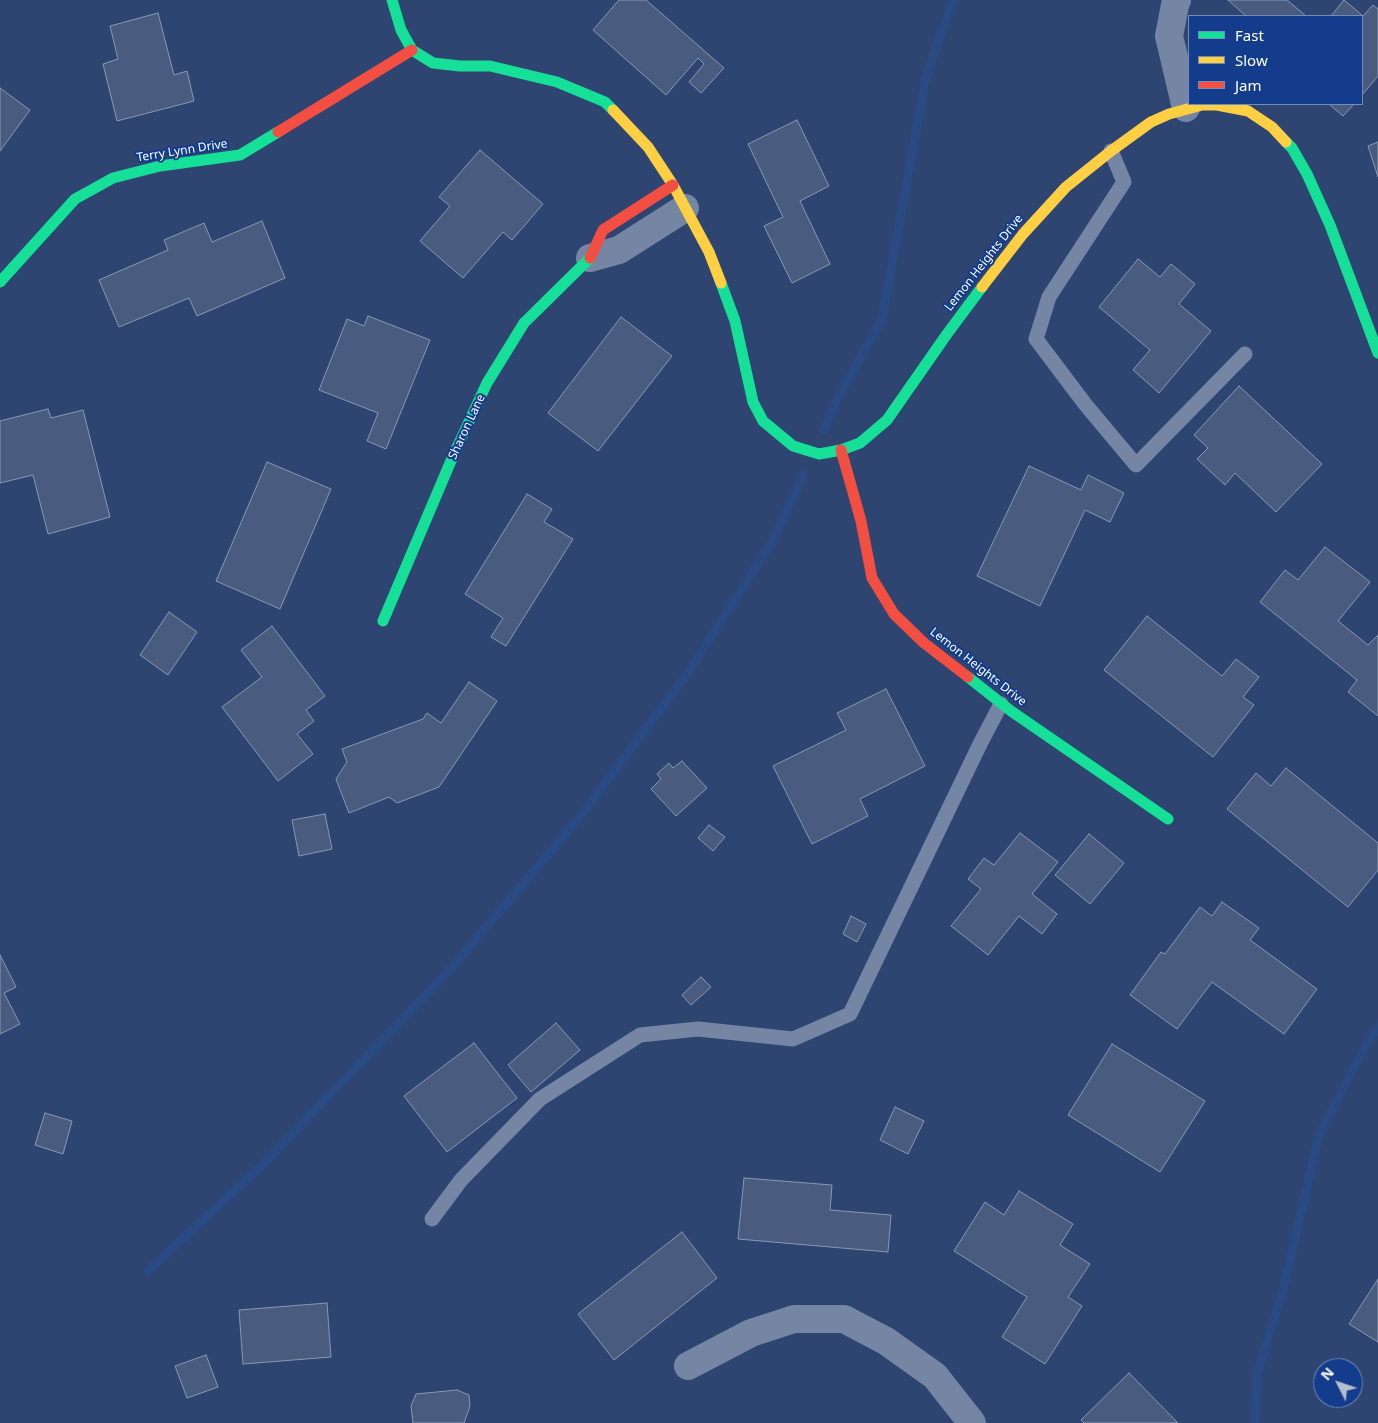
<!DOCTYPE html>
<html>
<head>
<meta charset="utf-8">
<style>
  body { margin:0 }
  #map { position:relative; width:1378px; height:1423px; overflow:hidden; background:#2e4571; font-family:"Noto Sans",sans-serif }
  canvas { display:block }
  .legend { position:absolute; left:1188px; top:15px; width:175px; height:90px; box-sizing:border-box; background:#133d8c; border:1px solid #718bba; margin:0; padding:6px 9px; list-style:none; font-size:15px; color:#fff }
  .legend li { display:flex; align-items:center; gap:10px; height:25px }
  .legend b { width:25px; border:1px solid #718bba }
  .north { position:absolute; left:1313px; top:1358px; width:50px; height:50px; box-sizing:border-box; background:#133d8c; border:1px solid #718bba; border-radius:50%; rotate:311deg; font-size:14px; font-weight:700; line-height:20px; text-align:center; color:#fff }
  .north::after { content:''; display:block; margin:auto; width:18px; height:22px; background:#b6becd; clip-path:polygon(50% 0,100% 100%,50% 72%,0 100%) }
</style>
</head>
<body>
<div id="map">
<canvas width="1378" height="1423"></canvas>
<ul class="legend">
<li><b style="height:6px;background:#16e098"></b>Fast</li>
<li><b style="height:6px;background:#ffcf43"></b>Slow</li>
<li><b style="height:6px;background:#f24e42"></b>Jam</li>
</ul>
<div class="north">N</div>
</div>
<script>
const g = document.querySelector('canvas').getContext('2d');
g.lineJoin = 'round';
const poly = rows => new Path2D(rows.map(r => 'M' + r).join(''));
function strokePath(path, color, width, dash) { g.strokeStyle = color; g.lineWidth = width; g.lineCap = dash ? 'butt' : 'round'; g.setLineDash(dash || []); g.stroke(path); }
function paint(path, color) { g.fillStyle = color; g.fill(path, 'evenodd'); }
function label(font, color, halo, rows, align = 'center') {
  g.font = font + ' "Noto Sans",sans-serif'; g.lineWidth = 4; g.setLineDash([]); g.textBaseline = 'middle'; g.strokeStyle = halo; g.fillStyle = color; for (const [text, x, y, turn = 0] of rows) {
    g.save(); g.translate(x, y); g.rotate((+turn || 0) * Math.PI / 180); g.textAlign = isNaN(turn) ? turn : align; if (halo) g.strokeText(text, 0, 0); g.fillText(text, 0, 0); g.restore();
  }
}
const stream = poly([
  [824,430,837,399,882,319,926,77,953,0],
  [148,1271,262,1165,448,972,579,818,688,673,773,540,803,475],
  [1255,1423,1257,1373,1282,1294,1319,1135,1366,1045,1378,1027]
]);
const building = poly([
  [619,0,646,0,724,68,701,93,689,82,704,64,698,58,666,95,593,30,619,0],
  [1228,0,1287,0,1306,16,1246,16,1228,0],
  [1344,0,1363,16,1373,5,1378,9,1378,76,1362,95,1362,16,1331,16,1344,0],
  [158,13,174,75,187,71,194,101,117,121,103,64,118,59,110,26,158,13],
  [0,88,30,110,0,151,0,88],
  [1329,104,1354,104,1343,116,1329,104],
  [797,120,829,186,800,201,830,264,792,283,764,226,783,217,748,144,797,120],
  [1378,142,1378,177,1368,146,1378,142],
  [480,150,543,204,512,240,503,232,463,278,420,241,450,206,439,197,480,150],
  [262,221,285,278,197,316,189,298,119,327,99,280,168,250,164,240,204,223,212,242,262,221],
  [1138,259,1160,277,1171,264,1195,284,1179,304,1211,331,1159,393,1133,370,1150,350,1099,307,1138,259],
  [368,316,430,340,386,449,367,441,378,413,319,390,347,319,364,326,368,316],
  [621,317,672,356,598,451,548,413,621,317],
  [1239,386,1322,464,1276,512,1235,473,1225,485,1197,459,1208,448,1194,435,1239,386],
  [48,409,51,418,83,410,110,517,48,534,33,475,0,483,0,421,48,409],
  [267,462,331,489,280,609,216,581,267,462],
  [1029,466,1081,490,1088,475,1124,493,1110,522,1085,510,1040,606,977,576,1029,466],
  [527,494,552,509,544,522,573,539,506,646,491,637,503,618,465,594,527,494],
  [1325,547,1370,582,1338,621,1368,645,1378,635,1378,716,1348,692,1357,680,1260,602,1285,570,1298,580,1325,547],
  [169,612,197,632,168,675,140,655,169,612],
  [1147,616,1222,676,1236,659,1259,677,1243,697,1254,705,1213,757,1104,670,1147,616],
  [272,626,325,696,306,710,314,721,297,734,313,754,278,781,222,707,262,677,241,650,272,626],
  [469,682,497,701,439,787,397,803,389,797,349,813,336,779,347,762,342,749,423,719,427,713,441,723,469,682],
  [886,689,925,766,860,799,868,816,812,844,773,766,846,730,837,713,886,689],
  [682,761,707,788,676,816,651,789,661,779,657,774,669,763,673,768,682,761],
  [1286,768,1378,843,1378,870,1348,907,1227,809,1256,773,1271,786,1286,768],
  [325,814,332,849,299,856,292,820,325,814],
  [709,825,725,837,713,851,698,838,709,825],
  [1020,833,1058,862,1032,894,1057,914,1042,934,1019,916,988,955,951,926,981,889,968,879,984,858,994,865,1020,833],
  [1089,834,1124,863,1090,904,1055,875,1089,834],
  [1222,902,1259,928,1250,940,1317,989,1284,1034,1212,982,1177,1029,1130,995,1161,952,1165,954,1200,907,1212,916,1222,902],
  [851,916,866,924,857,942,843,934,851,916],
  [0,955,16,987,4,993,20,1024,0,1034,0,955],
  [701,977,711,987,691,1005,682,995,701,977],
  [556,1023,580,1050,531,1092,508,1065,556,1023],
  [474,1043,517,1098,447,1152,404,1096,474,1043],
  [1112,1044,1205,1101,1160,1172,1068,1115,1112,1044],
  [895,1107,924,1121,908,1154,880,1140,895,1107],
  [45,1113,72,1121,63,1154,35,1145,45,1113],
  [744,1178,832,1185,830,1210,891,1215,888,1252,738,1239,744,1178],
  [1019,1191,1073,1224,1060,1245,1090,1264,1068,1297,1082,1306,1045,1364,1002,1337,1027,1297,954,1251,985,1202,1004,1215,1019,1191],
  [682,1232,717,1278,614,1360,578,1314,682,1232],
  [1378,1279,1378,1342,1349,1324,1378,1279],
  [327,1303,331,1357,243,1364,239,1310,327,1303],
  [206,1355,218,1387,187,1398,175,1366,206,1355],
  [1129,1373,1178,1423,1084,1423,1081,1420,1129,1373],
  [457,1390,469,1395,470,1406,464,1423,413,1423,411,1406,416,1394,457,1390]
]);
const lane = poly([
  [1111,151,1124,182,1049,297,1036,339,1085,404,1136,465,1245,354],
  [432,1219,461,1180,540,1099,640,1035,698,1029,793,1039,850,1014,980,744,1001,704]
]);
const street = poly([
  [1177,0,1175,5,1169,36,1186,108],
  [590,258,619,250,685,208],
  [688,1366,751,1333,794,1319,844,1319,886,1341,935,1376,972,1423]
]);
const fast = poly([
  [392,0,401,30,412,50,433,63,460,66,490,66,557,82,605,102,613,110],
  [1286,142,1292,148,1307,174,1330,225,1378,353],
  [0,282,75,199,113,178,160,166,240,155,278,132],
  [721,283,735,321,753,402,763,421,793,446,819,454,841,450,860,443,887,420,947,334,982,287],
  [383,621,453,456,487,383,524,323,590,258],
  [968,677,1011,711,1168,819]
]);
const slow = poly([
  [613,110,648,147,673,185,709,252,721,283],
  [982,287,1023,234,1066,187,1111,151,1151,122,1169,114,1202,105,1217,105,1248,111,1272,127,1286,142]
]);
const jam = poly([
  [278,132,412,50],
  [590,258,603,230,673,185],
  [841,450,861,521,872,578,894,614,924,643,968,677]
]);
const streetNames = [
  ["Terry Lynn Drive",182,151,-9],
  ["Lemon Heights Drive",984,263,-52],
  ["Sharon Lane",467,427,-65],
  ["Lemon Heights Drive",978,667,38]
];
strokePath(stream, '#2a4a84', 9);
paint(building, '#495c7f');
strokePath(building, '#8a98b3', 1);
strokePath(lane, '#7586a5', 15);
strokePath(street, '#7586a5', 28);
strokePath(fast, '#16e098', 11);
strokePath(slow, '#ffcf43', 11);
strokePath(jam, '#f24e42', 11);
label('12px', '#fff', '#133d8c', streetNames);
</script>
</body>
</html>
